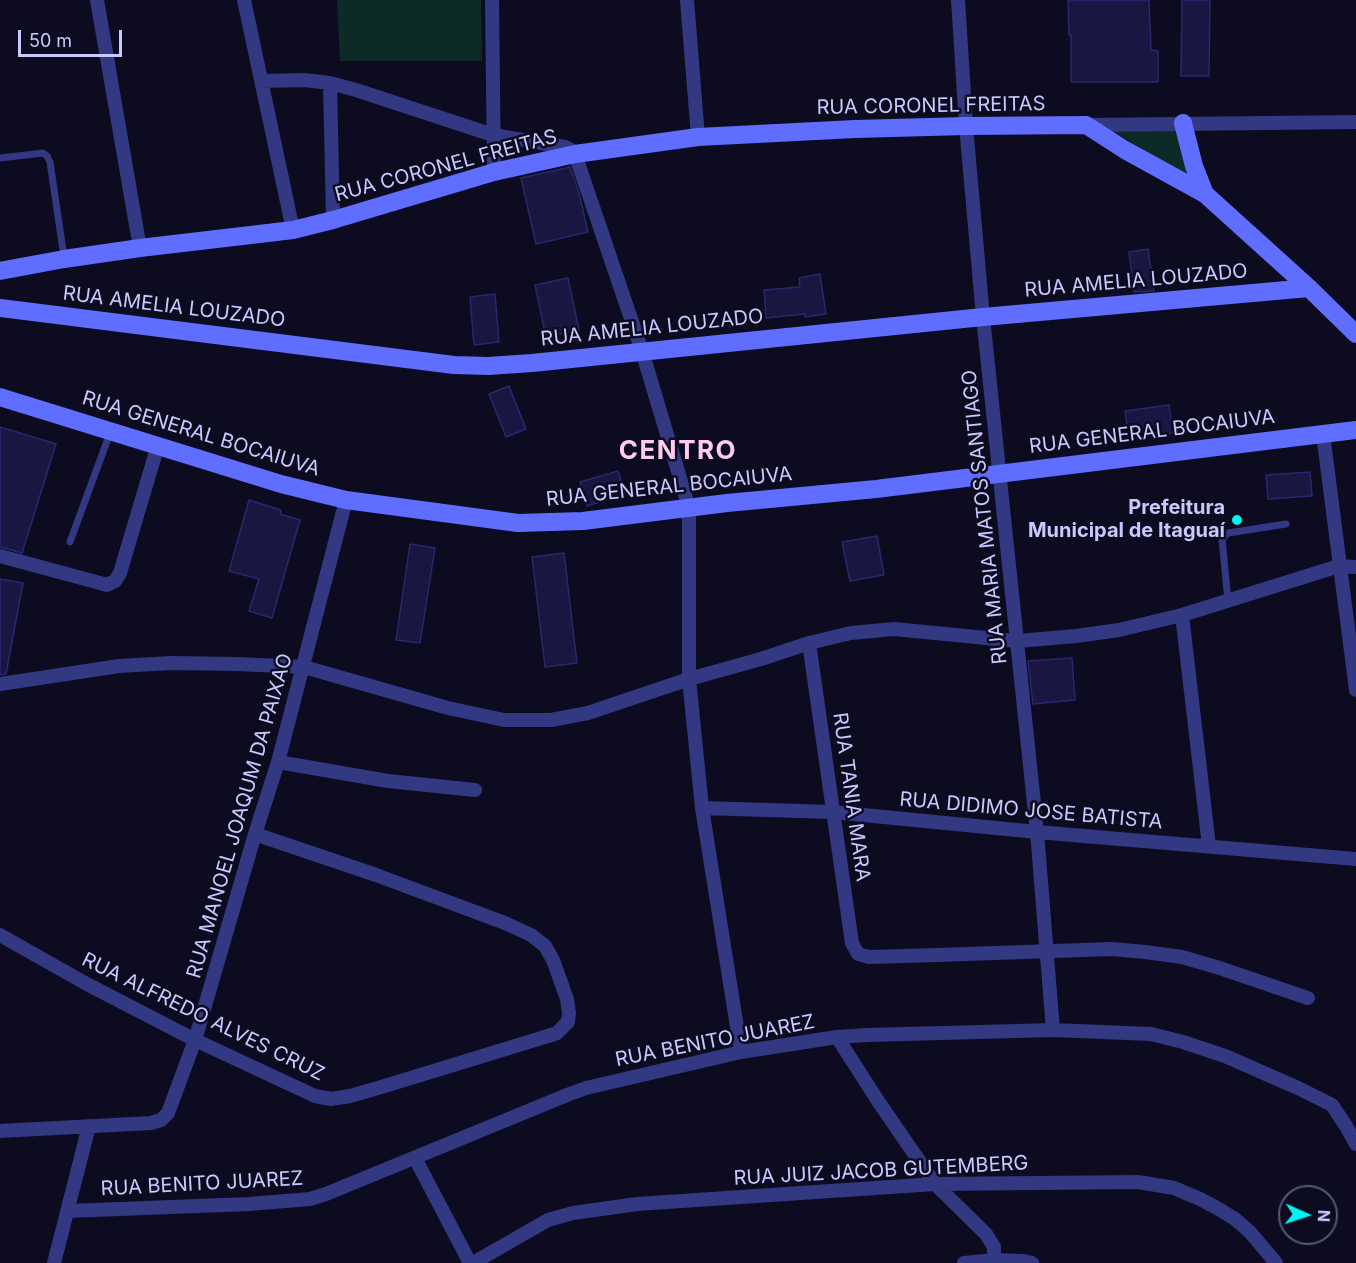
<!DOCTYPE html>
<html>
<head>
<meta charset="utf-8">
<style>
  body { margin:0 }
  #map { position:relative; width:1356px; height:1263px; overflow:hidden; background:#0c0b1f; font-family:Inter,sans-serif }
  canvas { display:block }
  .north { position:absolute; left:1278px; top:1185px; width:60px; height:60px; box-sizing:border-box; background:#0c0b1f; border:2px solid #585779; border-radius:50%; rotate:93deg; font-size:16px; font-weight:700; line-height:24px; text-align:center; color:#cac9ff }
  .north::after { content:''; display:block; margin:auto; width:21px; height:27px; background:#00f4f2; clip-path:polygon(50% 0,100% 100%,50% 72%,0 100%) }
  .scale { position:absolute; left:18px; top:30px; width:104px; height:27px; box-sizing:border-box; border:3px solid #cac9ff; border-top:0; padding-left:8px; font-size:18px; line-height:21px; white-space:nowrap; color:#cac9ff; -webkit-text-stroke:4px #0c0b1f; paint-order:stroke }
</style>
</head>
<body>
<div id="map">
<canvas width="1356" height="1263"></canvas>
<div class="north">N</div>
<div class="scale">50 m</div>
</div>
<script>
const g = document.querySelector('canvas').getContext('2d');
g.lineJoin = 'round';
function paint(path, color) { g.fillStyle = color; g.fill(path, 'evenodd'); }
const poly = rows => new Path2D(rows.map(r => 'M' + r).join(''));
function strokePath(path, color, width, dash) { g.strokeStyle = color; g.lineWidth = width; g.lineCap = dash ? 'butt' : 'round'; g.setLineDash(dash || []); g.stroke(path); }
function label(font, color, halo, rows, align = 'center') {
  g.font = font + ' Inter,sans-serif'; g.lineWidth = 5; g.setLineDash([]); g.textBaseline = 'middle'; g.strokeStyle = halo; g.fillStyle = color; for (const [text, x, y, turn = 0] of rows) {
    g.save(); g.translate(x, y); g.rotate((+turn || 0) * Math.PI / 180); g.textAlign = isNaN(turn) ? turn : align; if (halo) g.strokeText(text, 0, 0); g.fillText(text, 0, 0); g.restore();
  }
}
const green = poly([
  [337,0,481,0,482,61,340,61],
  [1176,128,1192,180,1110,129]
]);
const building = poly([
  [1068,0,1149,0,1151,50,1158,51,1158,82,1071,82,1071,35,1069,35,1068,0],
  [1182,0,1210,0,1209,76,1181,76,1182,0],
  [570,167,579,193,588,232,536,244,521,178,570,167],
  [1148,249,1154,291,1134,292,1129,252,1148,249],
  [820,274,826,314,805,317,805,314,766,318,764,290,800,287,799,278,820,274],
  [568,278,579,330,546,337,535,285,568,278],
  [495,294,499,342,474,345,470,297,495,294],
  [509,386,526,429,506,437,489,394,509,386],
  [1169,405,1173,433,1129,439,1125,411,1169,405],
  [0,427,56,444,22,553,0,547,0,427],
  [618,471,625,494,587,506,580,482,618,471],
  [1310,472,1312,496,1268,499,1266,475,1310,472],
  [249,500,281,510,280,514,300,520,272,618,249,611,259,579,229,571,249,500],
  [877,536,884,575,850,581,842,542,877,536],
  [410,544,435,548,420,643,396,640,410,544],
  [564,553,577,663,545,667,532,557,564,553],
  [0,579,23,583,6,674,0,675,0,579],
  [1072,658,1075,700,1033,704,1028,661,1072,658]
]);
const lane = poly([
  [0,158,43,153,47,156,50,162,64,257],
  [70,542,110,433],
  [1228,601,1222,539,1228,533,1286,524]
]);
const street = poly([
  [97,0,140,248],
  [244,0,293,230],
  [492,0,494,172],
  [687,0,698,137],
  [958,0,966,126,983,317,1037,832,1053,1030],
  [262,81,304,80,330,83,356,90,493,135,565,147,571,150,575,154,642,351,689,508,689,679,702,808,741,1052],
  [330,83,333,220],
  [1086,125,1356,122],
  [1323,434,1356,690],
  [0,556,100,583,107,585,115,581,120,573,158,445],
  [1182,615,1209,846],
  [809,643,852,943,858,954,869,957,937,955,1112,949,1145,952,1182,957,1223,969,1308,998],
  [0,684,119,666,171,663,236,664,304,667,448,708,504,720,551,720,588,713,689,679,761,659,809,643,851,633,894,629,1017,641,1076,636,1119,630,1182,615,1339,566,1356,567],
  [278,762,388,781,475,790],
  [702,808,833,812,1037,832,1356,859],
  [0,935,85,983,195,1040,315,1096,331,1099,350,1096,378,1088,548,1036,557,1033,568,1022,569,1013,567,999,553,960,545,946,531,935,505,923,376,875,255,834],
  [837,1037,878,1101,935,1184,986,1234,994,1247,994,1263],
  [0,1131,151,1123,161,1120,168,1113,195,1040,255,834,278,762,346,500],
  [415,1158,470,1263],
  [68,1211,249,1204,310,1199,326,1194,567,1095,586,1088,741,1052,837,1037,868,1035,1053,1030,1151,1034,1183,1042,1225,1056,1298,1088,1332,1105,1346,1126,1356,1144],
  [54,1263,89,1126],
  [473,1263,548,1220,573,1213,637,1204,935,1184,1138,1182,1174,1188,1200,1199,1217,1208,1235,1219,1250,1232,1276,1263],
  [964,1263,995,1260,1024,1261,1032,1263]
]);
const secondary = poly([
  [1183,123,1194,166,1205,194],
  [0,271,64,259,140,248,293,230,333,220,494,172,575,154,698,137,855,129,966,126,1086,125,1125,150,1205,194,1309,288,1356,334],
  [0,308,454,365,488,366,532,363,983,317,1309,288],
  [0,397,281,484,346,500,518,523,583,521,727,503,876,489,1356,430]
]);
const markers = [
  [1237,520,6,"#00f4f2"]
];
const streetNames = [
  ["RUA CORONEL FREITAS",931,106,-1],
  ["RUA CORONEL FREITAS",446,166,-15],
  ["RUA AMELIA LOUZADO",1136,281,-5],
  ["RUA AMELIA LOUZADO",174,307,7],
  ["RUA AMELIA LOUZADO",652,328,-6],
  ["RUA GENERAL BOCAIUVA",1152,432,-7],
  ["RUA GENERAL BOCAIUVA",201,434,17],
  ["RUA GENERAL BOCAIUVA",669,487,-6],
  ["RUA MARIA MATOS SANTIAGO",985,517,-96],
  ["RUA TANIA MARA",851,797,82],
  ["RUA DIDIMO JOSE BATISTA",1031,811,5],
  ["RUA MANOEL JOAQUM DA PAIXAO",240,816,-74],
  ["RUA ALFREDO ALVES CRUZ",203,1017,26],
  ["RUA BENITO JUAREZ",715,1041,-11],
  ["RUA JUIZ JACOB GUTEMBERG",881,1171,-3],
  ["RUA BENITO JUAREZ",202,1184,-3]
];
const poiNames = [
  ["Prefeitura",1225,508],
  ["Municipal de Itaguaí",1225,531]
];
const districtNames = [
  ["CENTRO",678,451]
];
paint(green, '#0e2a26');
paint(building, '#1a1642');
strokePath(building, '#2c266f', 1.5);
strokePath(lane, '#323882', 7);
strokePath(street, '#323882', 14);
strokePath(secondary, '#606eff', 18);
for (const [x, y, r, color] of markers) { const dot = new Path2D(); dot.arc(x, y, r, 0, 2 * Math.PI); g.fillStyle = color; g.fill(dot); strokePath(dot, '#0c0b1f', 2); }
label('20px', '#cac9ff', '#0c0b1f', streetNames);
label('bold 20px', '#cac9ff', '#0c0b1f', poiNames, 'right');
g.letterSpacing = '1.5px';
label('bold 26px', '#ffcbf2', '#0c0b1f', districtNames);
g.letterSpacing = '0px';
</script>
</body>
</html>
